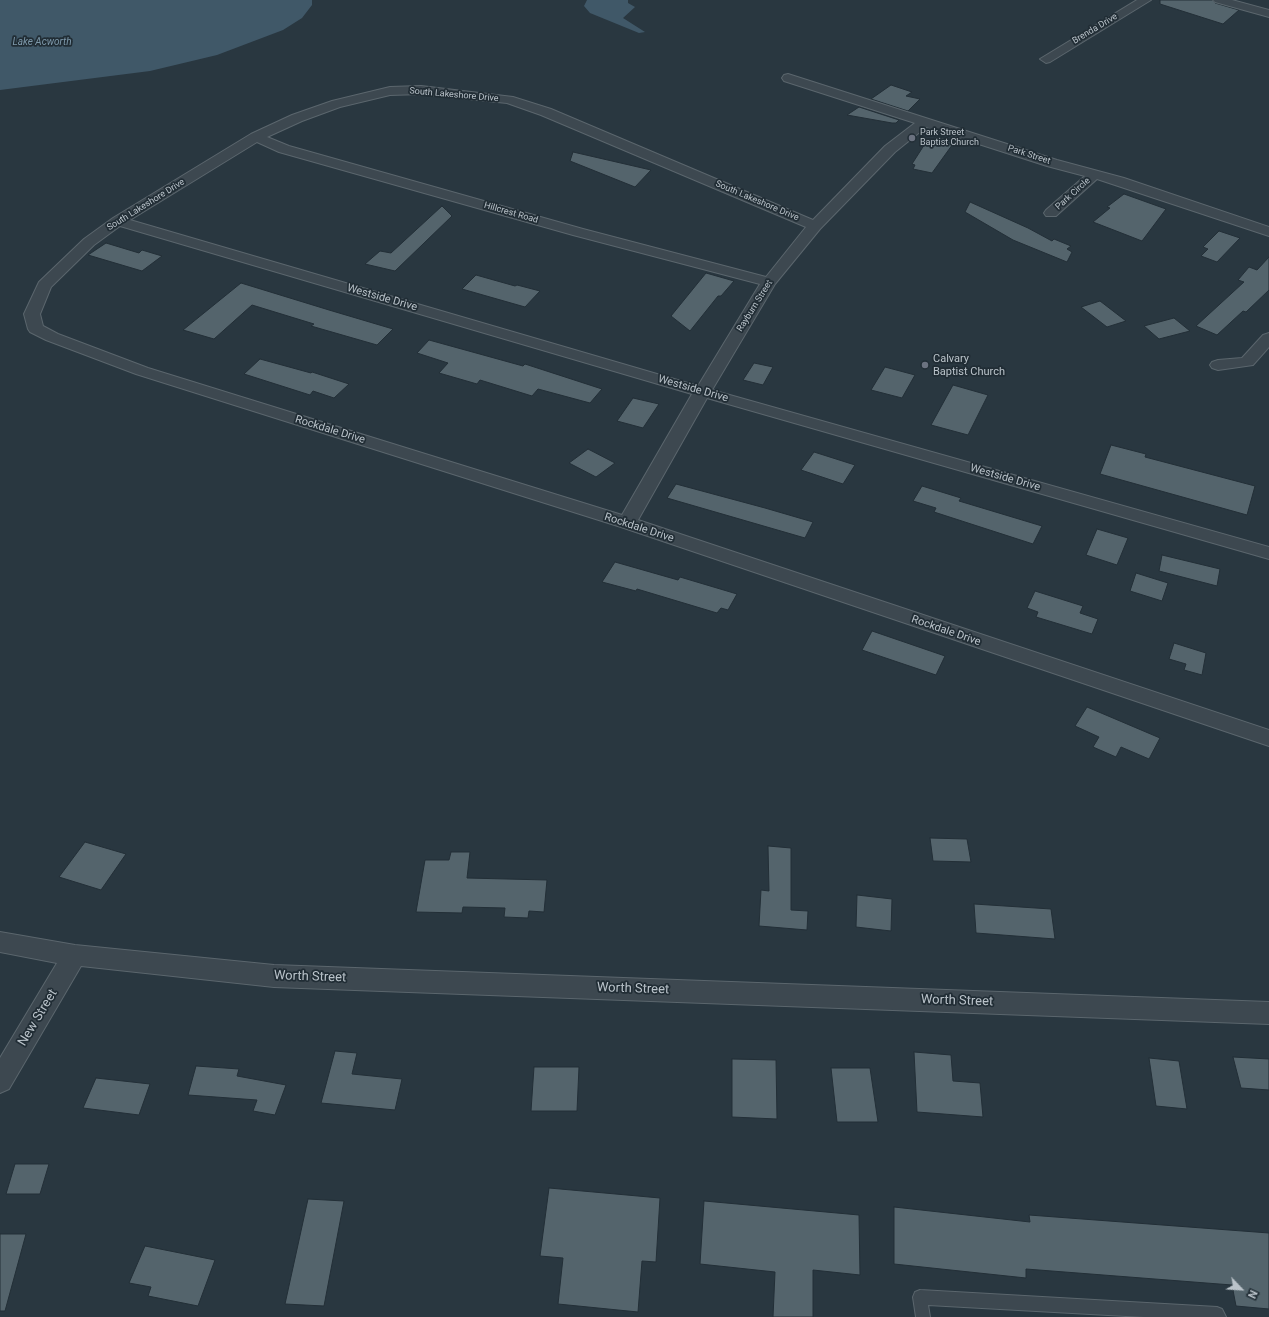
<!DOCTYPE html>
<html>
<head>
<meta charset="utf-8">
<style>
  body { margin:0 }
  #map { position:relative; width:1269px; height:1317px; overflow:hidden; background:#293740; font-family:Roboto,sans-serif }
  canvas { display:block }
  .north { position:absolute; left:1221px; top:1269px; width:40px; height:40px; -webkit-text-stroke:3px #212d35; paint-order:stroke; rotate:115deg; font-size:11px; font-weight:700; line-height:16px; text-align:center; color:#bac3ca }
  .north::after { content:''; display:block; margin:auto; width:14px; height:18px; background:#bac3ca; clip-path:polygon(50% 0,100% 100%,50% 72%,0 100%) }
</style>
</head>
<body>
<div id="map">
<canvas width="1269" height="1317"></canvas>
<div class="north">N</div>
</div>
<script>
const g = document.querySelector('canvas').getContext('2d');
g.lineJoin = 'round';
function paint(path, color) { g.fillStyle = color; g.fill(path, 'evenodd'); }
const poly = rows => new Path2D(rows.map(r => 'M' + r).join(''));
function strokePath(path, color, width, dash) { g.strokeStyle = color; g.lineWidth = width; g.lineCap = dash ? 'butt' : 'round'; g.setLineDash(dash || []); g.stroke(path); }
function label(font, color, halo, rows, align = 'center') {
  g.font = font + ' Roboto,sans-serif'; g.lineWidth = 3.5; g.setLineDash([]); g.textBaseline = 'middle'; g.strokeStyle = halo; g.fillStyle = color; for (const [text, x, y, turn = 0] of rows) {
    g.save(); g.translate(x, y); g.rotate((+turn || 0) * Math.PI / 180); g.textAlign = isNaN(turn) ? turn : align; if (halo) g.strokeText(text, 0, 0); g.fillText(text, 0, 0); g.restore();
  }
}
const water = poly([
  [0,0,312,0,312,5,302,18,283,30,217,55,150,71,0,90],
  [587,0,628,0,628,3,635,7,623,18,645,32,639,33,590,13,584,6]
]);
const building = poly([
  [1160,0,1212,0,1215,3,1239,10,1223,24,1160,4,1160,0],
  [891,85,912,92,906,96,920,99,908,111,871,99,891,85],
  [859,107,899,120,896,123,892,123,847,115,859,107],
  [936,136,955,141,932,173,913,169,915,165,912,164,928,139,933,140,936,136],
  [573,152,651,170,635,187,570,161,573,152],
  [1124,194,1166,209,1142,241,1093,222,1110,208,1107,207,1124,194],
  [970,202,1028,228,1052,241,1054,239,1071,246,1067,249,1072,252,1067,262,1013,240,965,212,970,202],
  [442,206,452,216,395,271,365,264,380,251,391,253,442,206],
  [1219,231,1240,238,1217,262,1201,256,1208,249,1203,247,1219,231],
  [106,243,139,253,142,250,162,256,142,271,88,255,106,243],
  [1269,257,1269,290,1246,312,1243,311,1217,335,1196,326,1244,282,1238,280,1249,267,1257,270,1269,257],
  [706,273,734,281,721,296,718,296,690,331,671,316,706,273],
  [476,275,515,286,517,285,540,291,525,307,462,289,476,275],
  [241,283,329,310,393,329,377,345,311,326,314,324,252,305,214,339,183,330,241,283],
  [1100,301,1126,321,1107,327,1081,307,1100,301],
  [1174,318,1190,331,1159,339,1144,326,1174,318],
  [429,340,523,366,525,364,602,389,590,403,538,389,532,396,480,380,477,384,439,373,448,363,417,353,429,340],
  [260,359,311,373,312,372,349,384,334,398,313,391,310,395,244,374,260,359],
  [754,363,773,367,763,385,743,380,754,363],
  [885,367,915,375,902,398,871,390,885,367],
  [953,385,988,395,968,435,931,425,953,385],
  [633,398,659,404,643,428,617,421,633,398],
  [1111,445,1146,454,1145,457,1255,486,1247,515,1100,474,1111,445],
  [588,449,615,463,596,477,569,463,588,449],
  [814,452,855,465,843,484,801,470,814,452],
  [676,484,765,508,813,522,805,538,667,498,676,484],
  [922,486,961,498,959,501,1042,526,1033,544,968,523,934,512,936,508,913,501,922,486],
  [1097,529,1128,538,1117,565,1086,555,1097,529],
  [1162,555,1220,569,1217,586,1159,571,1162,555],
  [615,562,678,580,680,577,737,594,728,610,721,608,717,613,637,589,636,591,602,582,615,562],
  [1136,573,1168,583,1162,601,1130,591,1136,573],
  [1035,591,1083,606,1080,613,1098,619,1092,634,1036,617,1038,612,1027,608,1035,591],
  [872,631,945,656,936,675,862,650,872,631],
  [1174,643,1206,653,1202,675,1184,670,1186,664,1169,659,1174,643],
  [1087,707,1160,738,1149,759,1121,747,1116,757,1093,747,1099,737,1075,726,1087,707],
  [930,838,967,839,971,862,933,861,930,838],
  [85,842,126,854,101,890,59,877,85,842],
  [768,846,791,848,791,910,808,911,807,930,759,926,761,890,769,891,768,846],
  [451,852,470,852,467,878,547,880,544,912,529,911,528,918,504,917,505,908,463,907,462,913,416,912,425,860,449,860,451,852],
  [857,895,892,899,891,931,856,927,857,895],
  [974,904,1051,909,1055,939,976,933,974,904],
  [335,1051,357,1053,352,1074,402,1079,395,1110,321,1103,335,1051],
  [914,1052,951,1055,953,1081,980,1083,983,1117,917,1112,914,1052],
  [1233,1057,1269,1059,1269,1090,1241,1088,1233,1057],
  [1149,1058,1179,1061,1187,1109,1156,1106,1149,1058],
  [732,1059,776,1060,777,1119,732,1117,732,1059],
  [196,1066,239,1069,237,1076,286,1085,275,1115,253,1111,257,1100,188,1095,196,1066],
  [534,1067,579,1067,577,1111,531,1111,534,1067],
  [831,1068,870,1068,878,1122,837,1122,831,1068],
  [96,1078,150,1084,139,1115,83,1108,96,1078],
  [15,1164,49,1164,40,1194,6,1194,15,1164],
  [549,1188,660,1198,656,1262,642,1261,638,1312,558,1304,563,1258,540,1256,549,1188],
  [308,1199,344,1201,324,1306,285,1304,308,1199],
  [704,1201,859,1215,860,1275,813,1270,813,1317,773,1317,775,1272,700,1264,704,1201],
  [894,1207,1030,1222,1029,1215,1269,1233,1269,1309,1236,1306,1232,1285,1026,1269,1026,1278,894,1264,894,1207],
  [0,1234,26,1234,5,1311,0,1311,0,1234],
  [145,1246,215,1260,198,1306,148,1296,151,1287,129,1283,145,1246]
]);
const lane = poly([
  [920,1290,1217,1307,1222,1309,1226,1317,1144,1317,928,1305,930,1317,916,1317,913,1297,915,1292,920,1290]
]);
const street = poly([
  [1137,0,1151,0,1050,62,1046,63,1040,59,1137,0],
  [1213,0,1232,0,1269,10,1269,17,1215,2,1213,0],
  [788,74,1057,160,1124,178,1269,227,1269,236,1097,179,1056,216,1046,216,1044,213,1046,210,1085,176,1047,166,926,127,895,152,820,229,775,284,712,390,1269,547,1269,559,707,398,638,520,1269,730,1269,746,621,527,136,374,46,340,30,332,28,329,24,314,39,282,84,239,113,218,251,134,292,115,332,101,390,87,421,86,513,97,551,109,813,220,885,146,915,123,784,81,782,78,784,75,788,74],
  [421,94,507,103,541,115,806,227,766,277,583,229,289,146,267,137,302,121,340,107,390,95,421,94],
  [257,142,279,152,573,235,760,284,698,386,130,220,257,142],
  [120,226,692,394,622,515,148,368,58,334,43,326,40,314,51,287,94,245,120,226],
  [1269,333,1269,347,1253,365,1218,370,1212,368,1210,365,1212,362,1218,360,1242,358,1263,335,1269,333],
  [0,932,75,945,274,965,1269,1002,1269,1024,274,987,81,966,9,1089,0,1093,0,1058,57,963,0,952,0,932]
]);
const markers = [
  [912,138,4,"#6b7280"],
  [925,365,4,"#6b7280"]
];
const farStreetnames = [
  ["Brenda Drive",1095,29,-31],
  ["South Lakeshore Drive",454,95,5],
  ["Park Street",1029,155,18],
  ["Park Circle",1073,194,-42],
  ["South Lakeshore Drive",757,201,23],
  ["South Lakeshore Drive",146,205,-32],
  ["Hillcrest Road",511,213,16],
  ["Rayburn Street",755,306,-58]
];
const farPoinames = [
  ["Park Street",920,133],
  ["Baptist Church",920,143]
];
const farWaternames = [
  ["Lake Acworth",42,42]
];
const streetNames = [
  ["Westside Drive",382,298,16],
  ["Westside Drive",693,389,16],
  ["Rockdale Drive",330,430,17],
  ["Westside Drive",1005,478,16],
  ["Rockdale Drive",639,528,18],
  ["Rockdale Drive",946,631,19]
];
const poiNames = [
  ["Calvary",933,359],
  ["Baptist Church",933,372]
];
const nearStreetnames = [
  ["Worth Street",310,977,2],
  ["Worth Street",633,989,2],
  ["Worth Street",957,1001,2],
  ["New Street",38,1018,-59]
];
paint(water, '#405868');
paint(building, '#54646c');
strokePath(building, '#232f37', 1);
strokePath(lane, '#5b666d', 2);
strokePath(street, '#5b666d', 2);
paint(lane, '#3d4850');
paint(street, '#3d4850');
for (const [x, y, r, color] of markers) { const dot = new Path2D(); dot.arc(x, y, r, 0, 2 * Math.PI); g.fillStyle = color; g.fill(dot); strokePath(dot, '#212d35', 1.5); }
label('9px', '#bac3ca', '#212d35', farStreetnames);
label('9px', '#bac3ca', '#212d35', farPoinames, 'left');
label('italic 10px', '#7d98aa', '#212d35', farWaternames);
label('11px', '#bac3ca', '#212d35', streetNames);
label('11px', '#bac3ca', '#212d35', poiNames, 'left');
label('13px', '#bac3ca', '#212d35', nearStreetnames);
</script>
</body>
</html>
